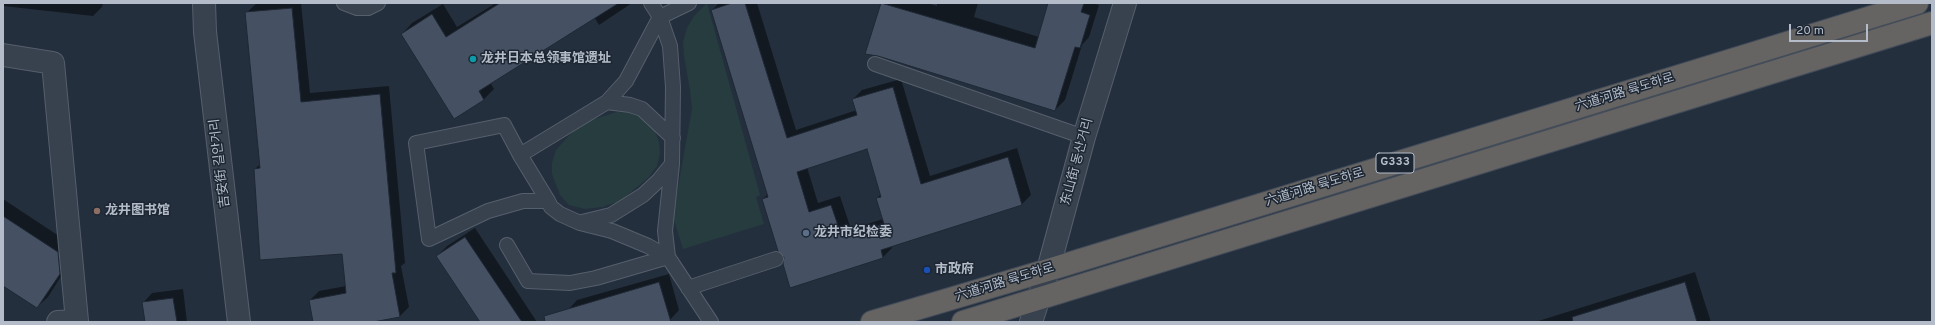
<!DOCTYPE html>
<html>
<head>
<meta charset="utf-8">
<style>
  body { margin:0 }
  #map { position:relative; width:1935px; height:325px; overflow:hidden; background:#242f3e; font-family:Overpass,sans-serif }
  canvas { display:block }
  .frame { position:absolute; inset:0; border:4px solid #b4bcc9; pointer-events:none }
  .scale { position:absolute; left:1789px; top:24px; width:79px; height:18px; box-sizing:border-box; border:2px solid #b4bcc9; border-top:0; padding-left:5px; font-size:12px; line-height:14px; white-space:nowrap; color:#b4bcc9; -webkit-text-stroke:3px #1d2633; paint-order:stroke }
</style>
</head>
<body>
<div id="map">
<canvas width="1935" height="325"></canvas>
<div class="frame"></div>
<div class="scale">20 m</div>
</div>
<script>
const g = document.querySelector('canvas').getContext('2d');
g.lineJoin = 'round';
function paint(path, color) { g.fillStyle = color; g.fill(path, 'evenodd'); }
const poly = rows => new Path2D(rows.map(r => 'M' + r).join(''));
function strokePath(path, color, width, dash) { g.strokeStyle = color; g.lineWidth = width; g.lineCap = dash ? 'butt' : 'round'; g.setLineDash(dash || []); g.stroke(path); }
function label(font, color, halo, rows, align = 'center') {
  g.font = font + ' Overpass,"Noto Sans SC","Noto Sans KR",sans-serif'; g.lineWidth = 3; g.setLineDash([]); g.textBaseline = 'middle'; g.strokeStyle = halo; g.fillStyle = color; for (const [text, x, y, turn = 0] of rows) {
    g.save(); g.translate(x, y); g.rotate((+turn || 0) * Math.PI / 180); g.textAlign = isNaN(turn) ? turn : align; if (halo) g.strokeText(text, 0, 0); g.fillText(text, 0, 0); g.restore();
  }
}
const green = poly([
  [707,3,760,195,756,197,764,224,683,249,674,220,674,209,692,109,690,90,684,56,683,42,687,28,694,16],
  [617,112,634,113,646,119,654,128,659,142,660,153,657,166,648,178,620,201,602,207,585,209,569,205,560,195,552,174,552,163,556,150,574,130,588,121]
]);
const shadow = poly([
  [3,3,103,3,102,7,93,16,3,6],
  [301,3,310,93,389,86,405,263,401,266,409,307,400,316,368,322,314,322,310,300,319,291,346,286,343,253,255,169,261,163,246,13,256,4],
  [496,3,632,3,599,25,594,17,490,82,494,89,484,99,454,118,402,34,412,23,443,4,457,27],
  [719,3,757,3,796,130,857,110,853,99,862,90,901,79,930,176,1017,148,1031,195,1022,204,891,245,892,248,883,257,791,287,785,256,763,199,768,194,712,10],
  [868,148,881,194,877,198,883,219,851,229,840,196,818,203,807,167],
  [882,3,927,3,937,6,937,3,978,3,974,17,1039,37,1049,3,1092,3,1099,5,1089,37,1082,45,1065,100,1055,110,878,55,866,53],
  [3,199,68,242,70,262,48,297,37,307,3,285],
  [475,228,537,322,481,322,437,256,447,246],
  [1695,272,1711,322,1535,322],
  [669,274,679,310,670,320,661,322,571,322,568,310,577,300],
  [183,289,187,322,146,322,143,303,152,293]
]);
const building = poly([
  [500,3,619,3,479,91,484,100,454,119,401,34,432,14,446,37,500,3],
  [732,3,745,3,787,138,857,115,852,99,893,87,921,184,1008,157,1022,205,881,250,883,258,790,288,783,264,784,257,778,251,762,199,768,197,711,10,732,3],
  [867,149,881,197,876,198,884,224,842,237,831,205,809,212,797,172,867,149],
  [881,3,1035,48,1048,3,1084,3,1081,12,1090,15,1080,48,1075,47,1055,111,878,56,865,54,881,3],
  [292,8,301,102,380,94,396,273,392,273,400,317,373,322,313,322,309,300,346,293,342,254,260,260,254,169,260,168,245,12,292,8],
  [3,216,58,252,60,274,37,308,3,286,3,216],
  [465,237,522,322,480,322,436,256,465,237],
  [659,282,671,322,545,322,544,316,659,282],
  [1685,282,1697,322,1573,322,1572,317,1685,282],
  [173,298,177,322,145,322,142,302,173,298]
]);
const service = poly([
  [344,3,357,8,368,8,378,3],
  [651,3,660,17,670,46,673,87,672,164,665,231,668,257],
  [875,64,1084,137],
  [607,102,630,105,642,109,673,138],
  [520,155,607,102,626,81,660,17,689,3],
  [548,201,523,201,488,211,429,239,416,143,504,125,520,155,548,201,551,207,560,214,580,223,612,231,648,246,668,257,711,322],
  [582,222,611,215,643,195,659,180,672,164],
  [507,245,528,281,570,283,596,278,668,257],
  [688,288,776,259]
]);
const minor = poly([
  [3,55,53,63,77,321,58,322]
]);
const tertiary = poly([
  [204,3,205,32,239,322],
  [1031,322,1048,270,1084,137,1125,3]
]);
const trunk = poly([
  [872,322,1048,270,1917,3],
  [963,322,1932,23]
]);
const markers = [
  [473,59,4,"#0f9aa8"],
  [97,211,4,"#8d6e63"],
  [806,233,4,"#5c6f8a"],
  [927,270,4,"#1a4fb4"]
];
const shields = [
  [1395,163,38]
];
const shieldNames = [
  ["G333",1395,163]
];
const poiNames = [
  ["龙井日本总领事馆遗址",481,59],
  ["龙井图书馆",105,211],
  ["龙井市纪检委",814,233],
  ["市政府",935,270]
];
const streetNames = [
  ["六道河路 륙도하로",1625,93,-17],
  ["东山街 동산거리",1078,162,-75],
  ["吉安街 길안거리",221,163,-97],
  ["六道河路 륙도하로",1315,188,-17],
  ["六道河路 륙도하로",1005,283,-17]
];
paint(green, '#263c3f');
paint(shadow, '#0007');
paint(building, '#455162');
strokePath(building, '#1f2835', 1);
strokePath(service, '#565f6c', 16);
strokePath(minor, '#565f6c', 24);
strokePath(tertiary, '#565f6c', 24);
strokePath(trunk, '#434c59', 24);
strokePath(service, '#38414e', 14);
strokePath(minor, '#38414e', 22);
strokePath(tertiary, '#38414e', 22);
strokePath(trunk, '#656462', 22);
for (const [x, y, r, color] of markers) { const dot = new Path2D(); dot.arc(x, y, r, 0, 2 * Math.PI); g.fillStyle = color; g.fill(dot); strokePath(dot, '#1d2633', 1.5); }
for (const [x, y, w] of shields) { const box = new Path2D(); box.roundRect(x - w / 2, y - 10, w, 20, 3); g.fillStyle = '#1d2633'; g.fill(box); strokePath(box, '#b4bcc9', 1); }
label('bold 12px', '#b4bcc9', null, shieldNames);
label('bold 13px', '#b4bcc9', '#1d2633', poiNames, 'left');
label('13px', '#b4bcc9', '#1d2633', streetNames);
</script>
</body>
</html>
